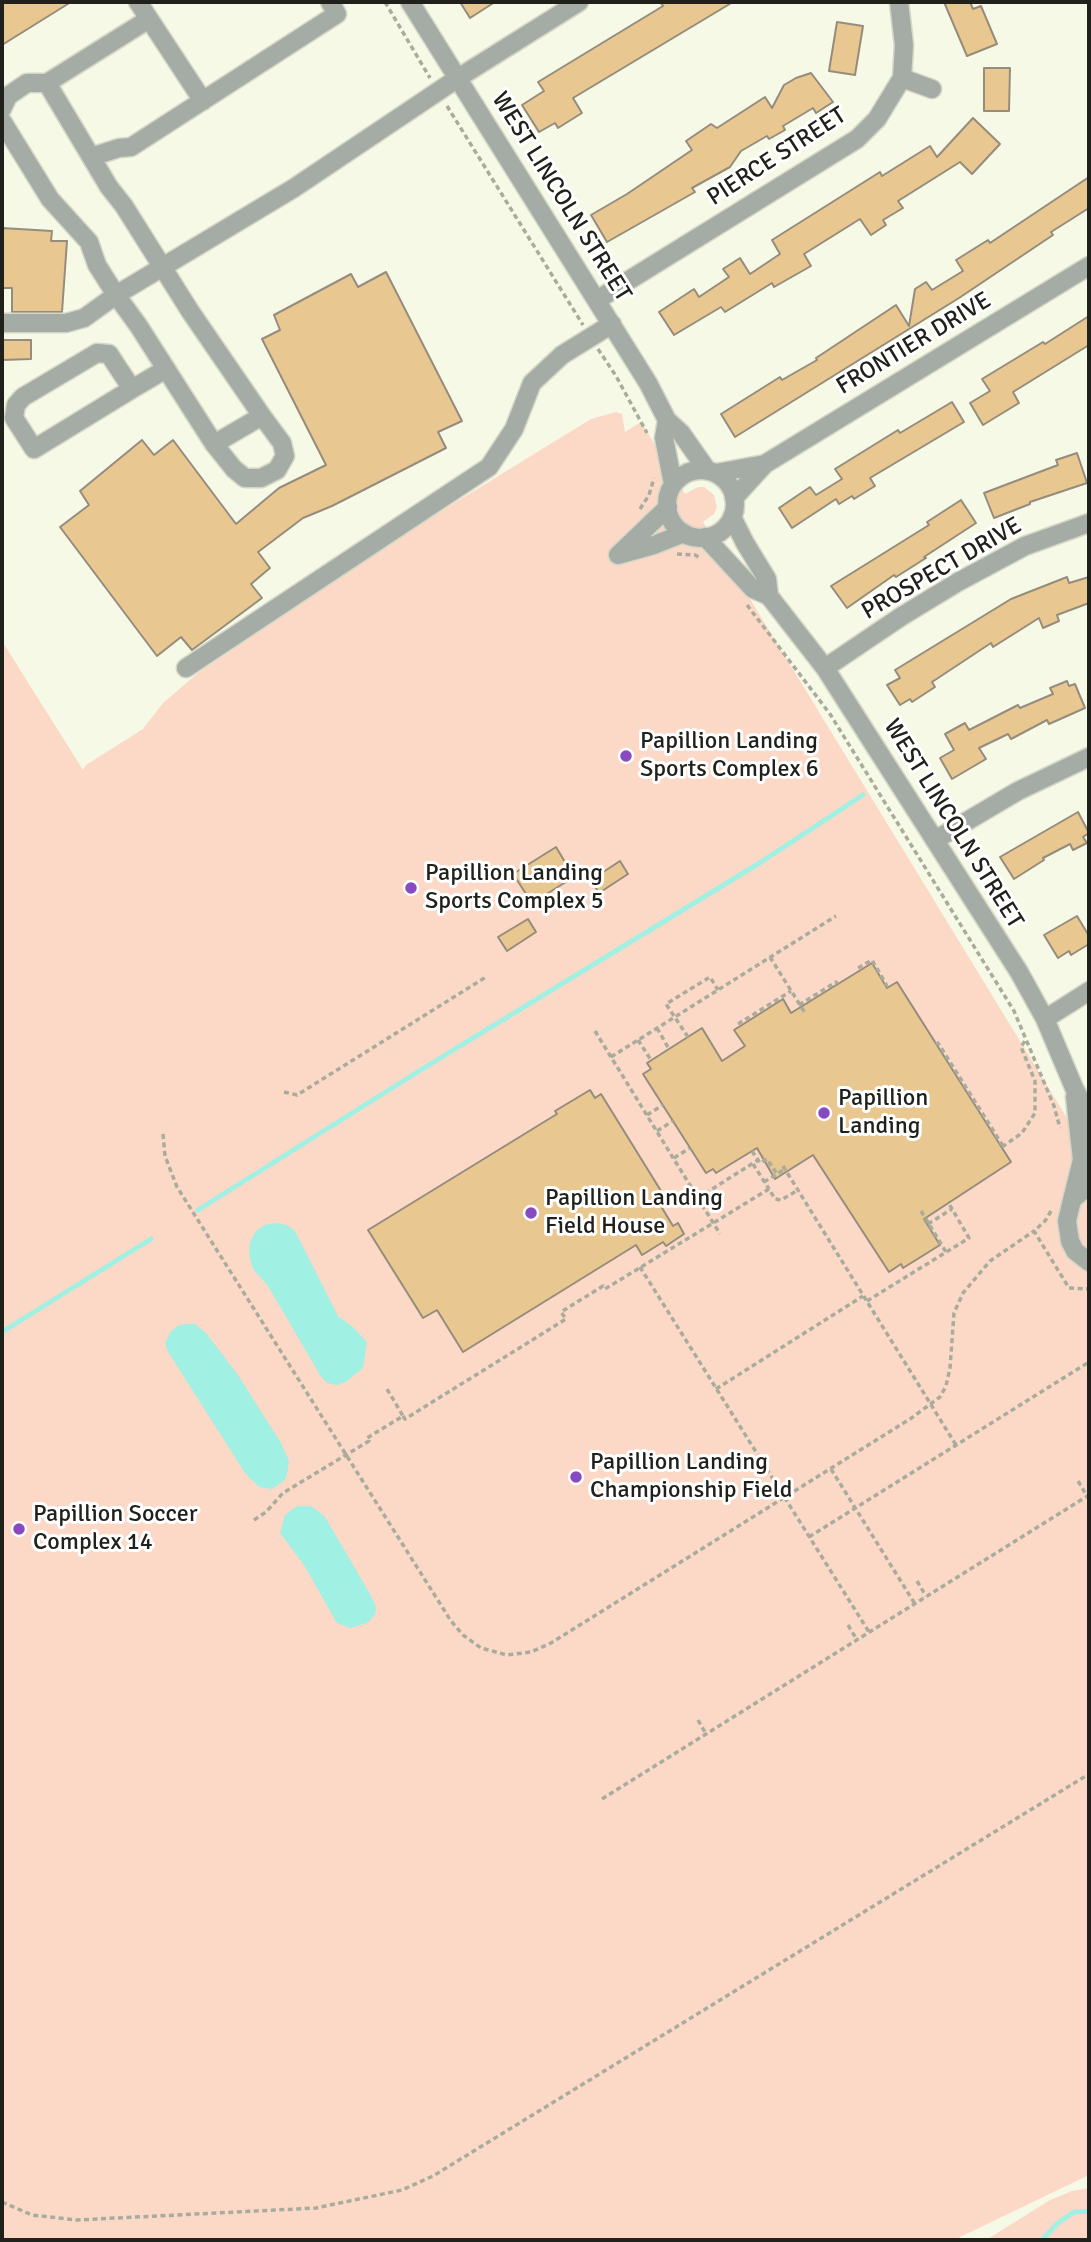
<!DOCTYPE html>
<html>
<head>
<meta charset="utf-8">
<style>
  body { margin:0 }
  #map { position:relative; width:1091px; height:2242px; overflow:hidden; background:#f6f9e6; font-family:Signika,sans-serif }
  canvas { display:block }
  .frame { position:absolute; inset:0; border:4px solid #20211b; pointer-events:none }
</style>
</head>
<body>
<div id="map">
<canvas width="1091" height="2242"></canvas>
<div class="frame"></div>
</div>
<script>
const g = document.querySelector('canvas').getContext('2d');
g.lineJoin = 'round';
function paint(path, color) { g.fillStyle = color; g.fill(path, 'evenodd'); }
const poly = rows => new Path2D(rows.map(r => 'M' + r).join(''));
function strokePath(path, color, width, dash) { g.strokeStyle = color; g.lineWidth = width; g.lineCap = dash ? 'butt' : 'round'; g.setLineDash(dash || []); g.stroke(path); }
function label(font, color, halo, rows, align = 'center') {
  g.font = font + ' Signika,sans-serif'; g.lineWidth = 6; g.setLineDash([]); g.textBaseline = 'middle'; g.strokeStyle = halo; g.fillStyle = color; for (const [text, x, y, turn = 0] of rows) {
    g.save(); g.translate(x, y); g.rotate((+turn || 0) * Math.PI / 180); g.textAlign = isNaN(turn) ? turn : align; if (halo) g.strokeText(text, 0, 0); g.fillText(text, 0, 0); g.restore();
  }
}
const green = poly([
  [616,412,622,414,625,432,641,422,685,494,698,487,704,487,714,495,717,507,714,514,703,522,1089,1154,1089,2175,954,2240,2,2240,2,641,83,770,86,765,143,729,163,703,198,673,391,542,591,419],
  [1089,2188,1089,2240,986,2240,1050,2200,1072,2191]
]);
const water = poly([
  [276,1223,287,1225,295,1231,338,1316,354,1328,367,1342,363,1368,346,1382,337,1385,327,1383,320,1375,268,1286,253,1269,249,1254,250,1242,256,1231,264,1225],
  [187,1324,195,1324,206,1333,238,1375,281,1443,289,1461,287,1474,284,1481,272,1489,259,1487,245,1473,167,1350,165,1343,171,1331,179,1325],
  [297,1506,311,1506,325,1517,370,1594,376,1607,375,1615,367,1623,350,1628,337,1623,304,1565,280,1533,285,1515]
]);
const stream = poly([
  [198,1210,419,1071,758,864,863,795],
  [2,1332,151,1239],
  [1042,2240,1058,2223,1074,2212,1089,2211]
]);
const building = poly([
  [2,2,71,2,2,45,2,2],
  [460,2,495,2,470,18,460,2],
  [660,2,733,2,573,98,582,113,558,128,555,123,539,132,522,105,544,91,538,82,663,6,660,2],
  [944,2,970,2,973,9,981,6,997,44,967,56,944,2],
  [837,22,863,26,855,75,829,71,837,22],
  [984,68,1010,68,1009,111,984,111,984,68],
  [811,73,833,102,816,113,813,108,783,126,785,130,769,139,767,136,741,151,730,167,692,188,695,192,607,242,591,215,627,194,692,150,686,141,711,124,717,128,765,97,772,108,784,85,796,78,811,73],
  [973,118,1000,144,972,174,960,162,898,201,903,208,883,220,886,225,871,235,860,219,804,254,811,266,774,287,772,283,725,312,721,307,674,335,659,312,694,289,699,297,729,277,723,269,740,258,750,274,780,254,772,240,880,172,882,176,930,146,937,157,973,118],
  [1089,177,1089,208,1051,232,1053,235,959,298,735,437,721,414,780,377,782,380,817,360,816,358,896,305,909,326,915,289,926,282,932,290,963,271,956,260,988,240,990,243,1089,177],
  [2,228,52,231,51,241,67,241,62,312,12,312,12,288,2,288,2,228],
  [386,272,462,421,438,432,446,448,332,506,303,518,258,552,270,568,251,584,262,598,192,650,181,637,157,656,60,527,89,505,80,491,142,440,154,455,173,440,236,524,279,488,326,465,262,339,280,330,274,315,351,274,358,287,386,272],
  [1089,316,1089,345,1013,392,1019,403,983,425,970,403,990,391,982,379,1043,342,1045,344,1089,316],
  [2,340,31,340,31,359,2,360,2,340],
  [952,402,964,422,870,478,875,486,854,499,852,496,839,504,836,499,792,528,779,508,810,487,816,495,842,479,835,469,898,430,900,433,952,402],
  [1077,453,1087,483,1030,502,1030,504,994,518,984,493,1058,465,1056,460,1077,453],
  [961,500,976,523,924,557,926,558,896,577,894,575,847,608,831,586,929,525,927,522,961,500],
  [1067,577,1069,583,1089,577,1089,603,1057,615,1059,621,1043,628,1039,618,993,647,991,643,932,682,935,687,912,702,910,699,900,705,887,685,900,678,895,670,1011,599,1067,577],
  [1067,681,1069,686,1075,684,1085,708,1049,724,1047,720,1011,739,1008,734,979,748,986,759,952,779,940,758,954,750,945,734,965,723,969,730,1018,705,1020,708,1053,694,1050,688,1067,681],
  [1078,812,1089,833,1083,837,1087,843,1073,850,1070,844,1043,858,1044,860,1014,879,1000,857,1078,812],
  [556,847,574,877,532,903,513,874,556,847],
  [620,861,628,874,599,893,591,880,620,861],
  [1077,916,1089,936,1089,944,1071,955,1069,951,1058,958,1044,935,1077,916],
  [528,919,536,932,507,951,498,937,528,919],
  [872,963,887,988,897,982,1011,1162,924,1219,940,1245,903,1268,901,1264,889,1272,813,1155,775,1179,757,1148,716,1173,713,1169,706,1173,643,1074,651,1069,647,1063,702,1028,722,1061,745,1046,734,1030,783,999,791,1013,872,963],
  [590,1090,595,1098,601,1094,666,1199,659,1203,673,1226,678,1223,684,1234,666,1246,663,1242,642,1255,636,1245,463,1352,437,1310,423,1318,368,1230,557,1114,555,1111,590,1090]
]);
const path = poly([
  [385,2,430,78],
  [447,106,583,325],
  [598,349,616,376,647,433],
  [640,509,649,495,654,478],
  [677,554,695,555,700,558],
  [747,605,830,714,1014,1011,1054,1106,1060,1128],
  [770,957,805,1013],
  [858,968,872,960,887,986],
  [799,1005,836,982,837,984],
  [738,1024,791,991],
  [657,1028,669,1049],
  [595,1031,720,1234],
  [688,1037,666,1004,710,977,718,990],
  [638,1040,651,1060],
  [936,1044,938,1043,1003,1146],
  [611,1057,836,916],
  [284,1092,297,1095,486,977],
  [647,1115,663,1105],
  [657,1131,673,1121],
  [163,1134,165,1156,177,1187,451,1621,463,1635,481,1648,507,1655,531,1652,551,1643,910,1419,940,1397,946,1386,950,1368,954,1313,963,1293,990,1261,1034,1231],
  [1002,1147,1022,1133,1035,1113,1035,1081,1021,1047,1026,1039],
  [752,1151,760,1163,767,1159,777,1174],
  [674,1158,690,1148],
  [753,1164,769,1189],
  [783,1166,956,1445],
  [764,1182,785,1169],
  [698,1198,758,1160],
  [921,1211,946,1252],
  [1051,1211,1045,1221,1034,1231,1069,1288,1089,1289],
  [928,1224,952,1209],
  [640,1267,869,1632],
  [867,1301,969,1238,948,1202],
  [716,1389,863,1296],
  [403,1416,405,1419,566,1319,561,1312,603,1286,605,1289,769,1189,775,1199,781,1200,798,1190],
  [831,1469,915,1604],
  [1078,1481,1087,1496],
  [254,1520,266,1512,283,1493,369,1441,367,1438,403,1416,387,1389],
  [809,1537,1089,1362],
  [917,1581,926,1596],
  [848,1625,857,1640],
  [698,1720,706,1734],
  [602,1799,1089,1495],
  [2,2202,32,2215,77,2220,316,2208,402,2190,433,2176,1089,1774]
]);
const minor = poly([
  [138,2,203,101],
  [410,2,648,383,667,420,681,433,707,470],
  [902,78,932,89],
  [47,83,149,19],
  [2,109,8,96,27,83,47,83,109,187,124,206,190,311,262,416,214,444,138,325,116,295,84,318,66,323,2,323],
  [2,121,50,199,89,242,97,265,116,295,294,188,458,78,579,2],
  [91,157,119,148,131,147,337,14,330,2],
  [597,300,857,139,877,119,902,78,904,45,899,2],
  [132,389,109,354,97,353,23,397,16,405,14,418,34,449,132,389,166,369],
  [667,420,664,438,673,484],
  [214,444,234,469,245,478,261,478,277,470,285,456,282,443,262,416],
  '667 504a34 34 0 1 1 68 0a34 34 0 1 1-68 0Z',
  [716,473,765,464],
  [734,498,765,464,1089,266],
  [732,517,745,543,767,579,769,596],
  [705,537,753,589,769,596,825,668,1019,972,1045,1019,1075,1090,1089,1115],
  [618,555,654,545,684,533],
  [618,555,668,507],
  [186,668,489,467,514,429,532,383,562,355,612,324],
  [825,668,902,616,958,582,1025,546,1089,523],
  [935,840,1018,791,1089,757],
  [1045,1019,1089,991],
  [1089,1185,1072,1200,1067,1221,1070,1241,1075,1251,1089,1262],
  [1072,1200,1082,1160,1075,1097]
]);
const markers = [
  [626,756,7,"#874ac0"],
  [411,888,7,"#874ac0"],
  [824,1113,7,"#874ac0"],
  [531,1213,7,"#874ac0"],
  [576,1477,7,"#874ac0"],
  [19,1529,7,"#874ac0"]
];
const streetNames = [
  ["PIERCE STREET",777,157,-33],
  ["WEST LINCOLN STREET",561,197,58],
  ["FRONTIER DRIVE",914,344,-31],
  ["PROSPECT DRIVE",942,569,-30],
  ["WEST LINCOLN STREET",953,824,58]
];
const poiNames = [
  ["Papillion Landing",640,742],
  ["Sports Complex 6",640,770],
  ["Papillion Landing",425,874],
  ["Sports Complex 5",425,902],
  ["Papillion",838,1099],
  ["Landing",838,1127],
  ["Papillion Landing",545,1199],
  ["Field House",545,1227],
  ["Papillion Landing",590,1463],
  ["Championship Field",590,1491],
  ["Papillion Soccer",33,1515],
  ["Complex 14",33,1543]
];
paint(green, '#fcd8c6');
paint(water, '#a0f0e3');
strokePath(stream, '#a0f0e3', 5);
paint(building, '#e8c890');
strokePath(building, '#968c7d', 2);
strokePath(minor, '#d4d6c6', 21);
strokePath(path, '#a9ac9d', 3.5, [5, 3.5]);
strokePath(minor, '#a5aca6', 18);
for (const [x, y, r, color] of markers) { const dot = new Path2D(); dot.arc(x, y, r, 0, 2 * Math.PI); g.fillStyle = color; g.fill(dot); strokePath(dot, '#fff', 2.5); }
label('24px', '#20211b', '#fff', streetNames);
label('24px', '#20211b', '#fff', poiNames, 'left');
</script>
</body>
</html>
